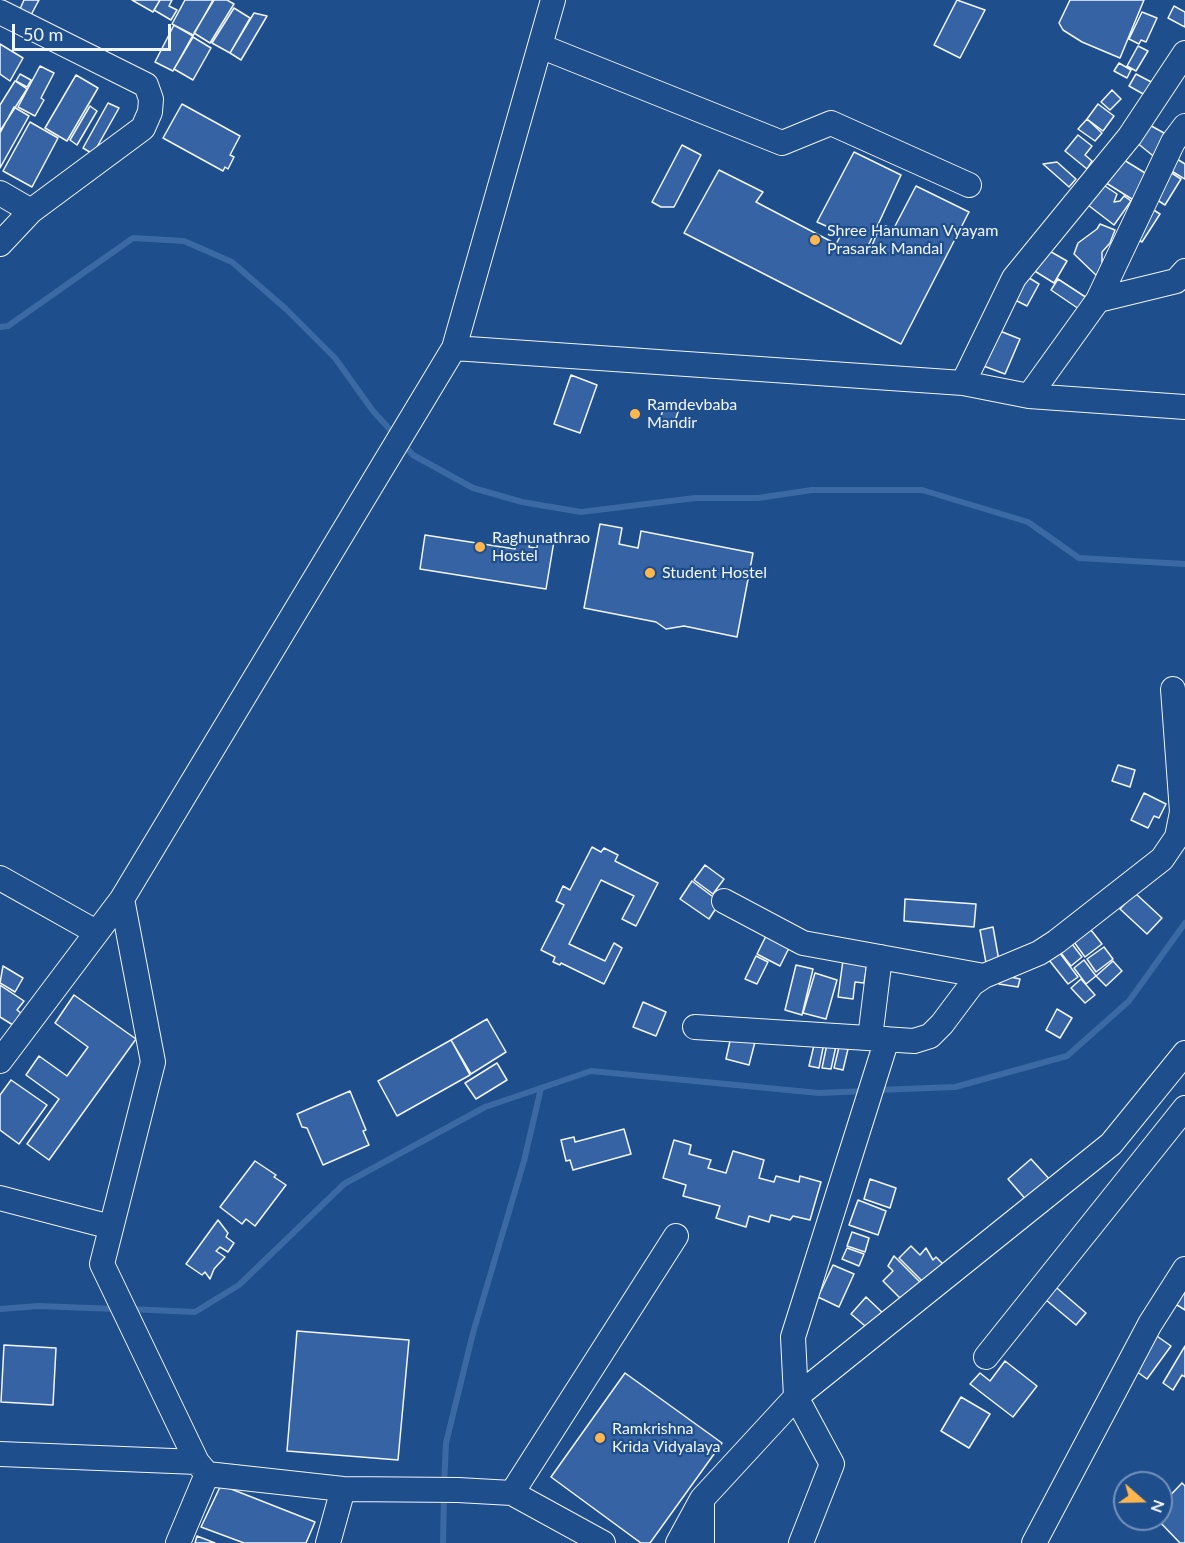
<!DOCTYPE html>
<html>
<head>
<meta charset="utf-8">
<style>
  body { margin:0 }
  #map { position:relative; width:1185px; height:1543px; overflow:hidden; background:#1f4e8c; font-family:Lato,sans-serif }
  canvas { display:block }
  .north { position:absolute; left:1113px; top:1471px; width:60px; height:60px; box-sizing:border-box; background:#1f4e8c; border:2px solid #7391ba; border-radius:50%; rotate:110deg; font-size:16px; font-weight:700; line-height:24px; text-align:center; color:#f2f6ff }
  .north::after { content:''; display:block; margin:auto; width:21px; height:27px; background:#ffb74d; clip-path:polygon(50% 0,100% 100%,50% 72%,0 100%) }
  .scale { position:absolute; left:12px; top:24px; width:159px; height:27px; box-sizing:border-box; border:3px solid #f2f6ff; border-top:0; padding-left:8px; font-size:18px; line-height:21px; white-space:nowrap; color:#f2f6ff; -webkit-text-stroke:4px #1f4e8c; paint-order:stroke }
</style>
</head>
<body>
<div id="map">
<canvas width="1185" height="1543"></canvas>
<div class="north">N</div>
<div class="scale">50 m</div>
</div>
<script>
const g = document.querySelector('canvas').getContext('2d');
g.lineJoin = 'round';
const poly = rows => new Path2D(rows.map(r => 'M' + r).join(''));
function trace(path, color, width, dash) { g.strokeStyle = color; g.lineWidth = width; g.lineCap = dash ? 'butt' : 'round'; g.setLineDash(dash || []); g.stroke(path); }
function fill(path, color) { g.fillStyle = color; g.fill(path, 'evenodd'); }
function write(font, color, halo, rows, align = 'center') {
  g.font = font + ' Lato,sans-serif'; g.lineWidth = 4.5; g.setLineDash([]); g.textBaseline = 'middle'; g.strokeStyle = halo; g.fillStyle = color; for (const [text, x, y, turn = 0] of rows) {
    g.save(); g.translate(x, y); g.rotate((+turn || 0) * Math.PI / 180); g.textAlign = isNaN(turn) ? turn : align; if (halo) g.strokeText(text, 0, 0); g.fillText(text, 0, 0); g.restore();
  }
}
const stream = poly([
  [0,327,8,326,133,238,184,241,232,262,286,309,335,358,373,411,395,435],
  [402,443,413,455,473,488,522,502,581,512,695,498,758,498,812,490,922,490,1028,522,1079,558,1185,564],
  [877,1090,955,1087,1067,1056,1129,1001,1185,923],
  [0,1309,38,1306,116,1309],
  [129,1309,195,1312,239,1285,344,1184,485,1107,591,1071,819,1093,866,1091],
  [444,1485,446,1443,473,1333,524,1161,541,1088],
  [443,1543,444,1496]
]);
const building = poly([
  [24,0,39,0,31,15,20,9,24,0],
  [132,0,160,0,153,12,132,0],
  [160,0,172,0,169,6,177,10,171,20,154,10,160,0],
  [185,0,213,0,193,36,172,24,185,0],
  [214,0,227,0,234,4,210,43,194,33,214,0],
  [957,0,985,10,960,58,934,45,957,0],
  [1070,0,1144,0,1120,58,1082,42,1063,30,1059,23,1070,0],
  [1174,6,1185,12,1185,27,1168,18,1174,6],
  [234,8,250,18,230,53,212,43,234,8],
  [1142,12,1157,18,1146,42,1141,40,1139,44,1129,39,1142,12],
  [254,13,267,16,241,60,230,53,254,13],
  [174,25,193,35,173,71,155,62,174,25],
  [193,37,211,48,193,80,174,69,193,37],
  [0,44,23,58,10,81,0,74,0,44],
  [1138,46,1148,51,1136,71,1127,66,1138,46],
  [1119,63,1131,70,1127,78,1114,71,1119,63],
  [40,66,54,73,41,98,44,100,35,116,18,107,40,66],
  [20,74,31,80,27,87,16,81,20,74],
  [1136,74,1157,85,1145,95,1129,86,1136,74],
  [76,75,98,88,67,141,45,128,76,75],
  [15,81,27,89,0,131,0,105,15,81],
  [1112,90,1121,99,1110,110,1101,102,1112,90],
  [108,103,119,108,93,154,83,148,108,103],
  [182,104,240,136,230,155,234,157,228,169,225,167,223,171,163,138,182,104],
  [1098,104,1114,116,1103,131,1087,119,1098,104],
  [90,106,97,111,77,145,70,140,90,106],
  [14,107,29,116,0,168,0,133,14,107],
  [1087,119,1102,133,1095,141,1078,129,1087,119],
  [30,122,58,138,32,187,3,171,30,122],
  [1146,123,1173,138,1157,159,1136,142,1146,123],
  [1078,135,1092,146,1085,155,1092,161,1087,169,1065,151,1078,135],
  [682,145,701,155,674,207,661,207,652,202,682,145],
  [854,152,901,175,869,244,871,248,878,231,886,226,893,230,916,186,969,212,901,344,684,233,719,170,763,192,756,202,836,244,842,233,817,222,854,152],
  [1177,159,1185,164,1185,179,1170,170,1177,159],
  [1124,160,1150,176,1135,201,1103,181,1124,160],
  [1057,162,1076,179,1069,187,1043,164,1057,162],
  [1170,172,1181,179,1165,205,1154,198,1170,172],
  [1102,184,1117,194,1114,202,1120,201,1124,196,1131,201,1114,225,1088,205,1102,184],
  [1149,207,1160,214,1142,242,1131,235,1149,207],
  [1100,224,1115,230,1110,243,1102,252,1102,265,1098,277,1074,254,1078,243,1097,229,1100,224],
  [1046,249,1067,261,1054,283,1033,270,1046,249],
  [1026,276,1039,284,1027,306,1013,299,1026,276],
  [1058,279,1087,298,1079,309,1051,290,1058,279],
  [995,329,1020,339,1005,374,981,365,995,329],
  [571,375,597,385,580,433,554,424,571,375],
  [666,401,680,406,674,424,660,419,666,401],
  [600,524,622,528,619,544,638,548,641,531,753,553,737,637,684,626,666,629,656,622,584,608,600,524],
  [425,535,515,549,517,537,531,539,529,547,537,548,538,538,554,541,546,589,420,569,425,535],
  [1118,765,1135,770,1130,787,1112,781,1118,765],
  [1144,793,1166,804,1159,818,1154,816,1148,828,1131,820,1144,793],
  [592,847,601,852,604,848,618,855,615,861,658,883,636,926,622,919,634,896,601,880,569,944,605,961,614,943,622,948,604,984,561,963,560,965,553,962,555,957,541,950,564,905,556,901,563,886,570,890,592,847],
  [705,865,724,879,713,894,694,880,705,865],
  [692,881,720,902,709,919,680,899,692,881],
  [1135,893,1162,918,1147,934,1120,909,1135,893],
  [905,899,976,904,974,927,904,921,905,899],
  [993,927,999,961,986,963,980,930,993,927],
  [1091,930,1102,944,1085,957,1074,942,1091,930],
  [767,934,790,946,780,966,757,954,767,934],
  [1072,944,1082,957,1071,966,1061,953,1072,944],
  [1104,947,1113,959,1096,972,1087,959,1104,947],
  [1059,952,1078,977,1068,984,1049,960,1059,952],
  [756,956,768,962,757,984,745,979,756,956],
  [843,960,867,963,864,983,855,982,853,999,838,997,843,960],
  [1084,960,1096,976,1086,984,1074,968,1084,960],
  [1113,961,1122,971,1106,986,1096,976,1113,961],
  [796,965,813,969,802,1015,785,1010,796,965],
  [3,966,23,978,15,992,0,983,3,966],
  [815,973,837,980,826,1019,803,1013,815,973],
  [1001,975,1020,979,1018,987,999,984,1001,975],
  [1081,979,1095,995,1085,1003,1071,988,1081,979],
  [0,985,24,1001,17,1010,21,1013,13,1025,0,1017,0,985],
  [74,995,136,1039,49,1160,27,1144,59,1099,26,1075,39,1056,67,1076,88,1047,55,1023,74,995],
  [643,1002,666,1012,656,1036,633,1027,643,1002],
  [1057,1009,1072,1018,1060,1038,1046,1030,1057,1009],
  [487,1019,506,1052,471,1074,451,1040,487,1019],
  [732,1032,756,1038,749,1065,726,1059,732,1032],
  [451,1040,470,1075,397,1116,378,1081,451,1040],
  [815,1041,824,1043,819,1068,809,1066,815,1041],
  [827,1044,836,1046,831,1069,822,1068,827,1044],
  [839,1047,848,1049,843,1070,834,1068,839,1047],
  [497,1063,507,1080,476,1099,465,1083,497,1063],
  [11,1080,47,1105,19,1144,0,1130,0,1095,11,1080],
  [350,1091,366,1130,363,1131,369,1145,323,1165,307,1128,302,1127,297,1114,350,1091],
  [624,1129,631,1154,573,1170,570,1160,566,1161,561,1140,574,1137,575,1142,624,1129],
  [674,1140,691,1145,689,1154,711,1160,708,1168,726,1173,733,1151,764,1160,759,1178,774,1182,776,1176,799,1182,800,1176,821,1182,810,1220,793,1216,790,1220,771,1215,769,1222,749,1216,746,1227,716,1218,720,1206,683,1196,686,1185,663,1178,674,1140],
  [1031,1159,1052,1182,1028,1202,1008,1179,1031,1159],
  [255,1161,276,1175,274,1177,286,1185,255,1226,246,1219,242,1224,220,1207,255,1161],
  [870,1179,896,1188,890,1208,864,1199,870,1179],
  [858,1200,886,1211,878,1235,849,1225,858,1200],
  [218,1220,228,1233,226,1237,234,1243,228,1252,220,1247,216,1251,225,1257,214,1269,210,1279,205,1272,202,1275,186,1264,218,1220],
  [852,1232,869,1238,865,1252,847,1246,852,1232],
  [911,1246,920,1255,926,1248,933,1260,936,1257,944,1265,928,1287,899,1258,911,1246],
  [847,1248,864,1254,859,1266,842,1259,847,1248],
  [894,1256,923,1285,905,1303,883,1281,893,1271,888,1266,894,1256],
  [833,1265,854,1274,839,1307,818,1297,833,1265],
  [1051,1283,1086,1313,1076,1325,1046,1300,1051,1283],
  [1185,1285,1185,1310,1174,1303,1185,1285],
  [866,1297,885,1315,871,1331,851,1314,866,1297],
  [297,1331,409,1340,398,1460,287,1451,297,1331],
  [1154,1334,1171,1346,1147,1379,1129,1366,1154,1334],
  [4,1345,56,1348,53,1405,1,1402,4,1345],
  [1185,1346,1185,1377,1182,1375,1173,1390,1163,1383,1185,1346],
  [1005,1361,1037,1386,1013,1417,970,1384,980,1373,990,1381,1005,1361],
  [625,1373,722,1443,650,1543,641,1543,551,1477,625,1373],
  [961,1397,990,1414,969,1448,941,1431,961,1397],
  [1182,1483,1185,1486,1185,1543,1180,1543,1157,1519,1161,1519,1161,1505,1182,1483],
  [221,1485,315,1522,306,1543,244,1543,201,1527,221,1485],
  [197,1536,215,1543,195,1543,197,1536]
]);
const minor = poly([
  [553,0,454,348,122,899,153,1062,102,1264,197,1462,207,1474,343,1489,458,1490,512,1493,676,1236],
  [0,12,146,85,151,99,150,112,143,128,31,211,0,244],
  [540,46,782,143,831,123,969,185],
  [0,193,31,211],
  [1098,300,1173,142,1185,126],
  [454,348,963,383,1029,396,1185,407],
  [963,383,1014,278,1130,136,1185,53],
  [1029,396,1098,300,1176,281,1185,271],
  [0,878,96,932],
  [724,901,803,943,984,976],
  [695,1027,914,1041,930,1036,942,1024,972,984,984,976,1039,953,1056,942,1162,859,1177,837,1182,812,1173,689],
  [870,1038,880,957],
  [0,1061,122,899],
  [0,1198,111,1227],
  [986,1357,1185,1108],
  [0,1454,197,1462],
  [512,1493,603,1543],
  [702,1500,702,1543],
  [178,1543,207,1474],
  [328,1543,343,1489],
  [678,1543,702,1499,796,1397,1111,1144,1185,1053],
  [801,1543,832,1464,796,1397,793,1337,887,1039],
  [1034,1543,1150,1324,1185,1269]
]);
const markers = [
  [815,240,6,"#ffb74d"],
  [635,414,6,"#ffb74d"],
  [480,547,6,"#ffb74d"],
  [650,573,6,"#ffb74d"],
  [600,1438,6,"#ffb74d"]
];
const poiNames = [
  ["Shree Hanuman Vyayam",827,231],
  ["Prasarak Mandal",827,249],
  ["Ramdevbaba",647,405],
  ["Mandir",647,423],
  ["Raghunathrao",492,538],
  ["Hostel",492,556],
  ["Student Hostel",662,573],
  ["Ramkrishna",612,1429],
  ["Krida Vidyalaya",612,1447]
];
trace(stream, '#3b69a3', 6);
fill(building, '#3563a3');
trace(building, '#f2f6ff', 1.5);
trace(minor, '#f2f6ff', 26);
trace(minor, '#1f4e8c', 24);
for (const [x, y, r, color] of markers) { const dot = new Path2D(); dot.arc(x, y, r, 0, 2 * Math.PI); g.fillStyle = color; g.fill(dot); trace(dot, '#1f4e8c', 2); }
write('16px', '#f2f6ff', '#1f4e8c', poiNames, 'left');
</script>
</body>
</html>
